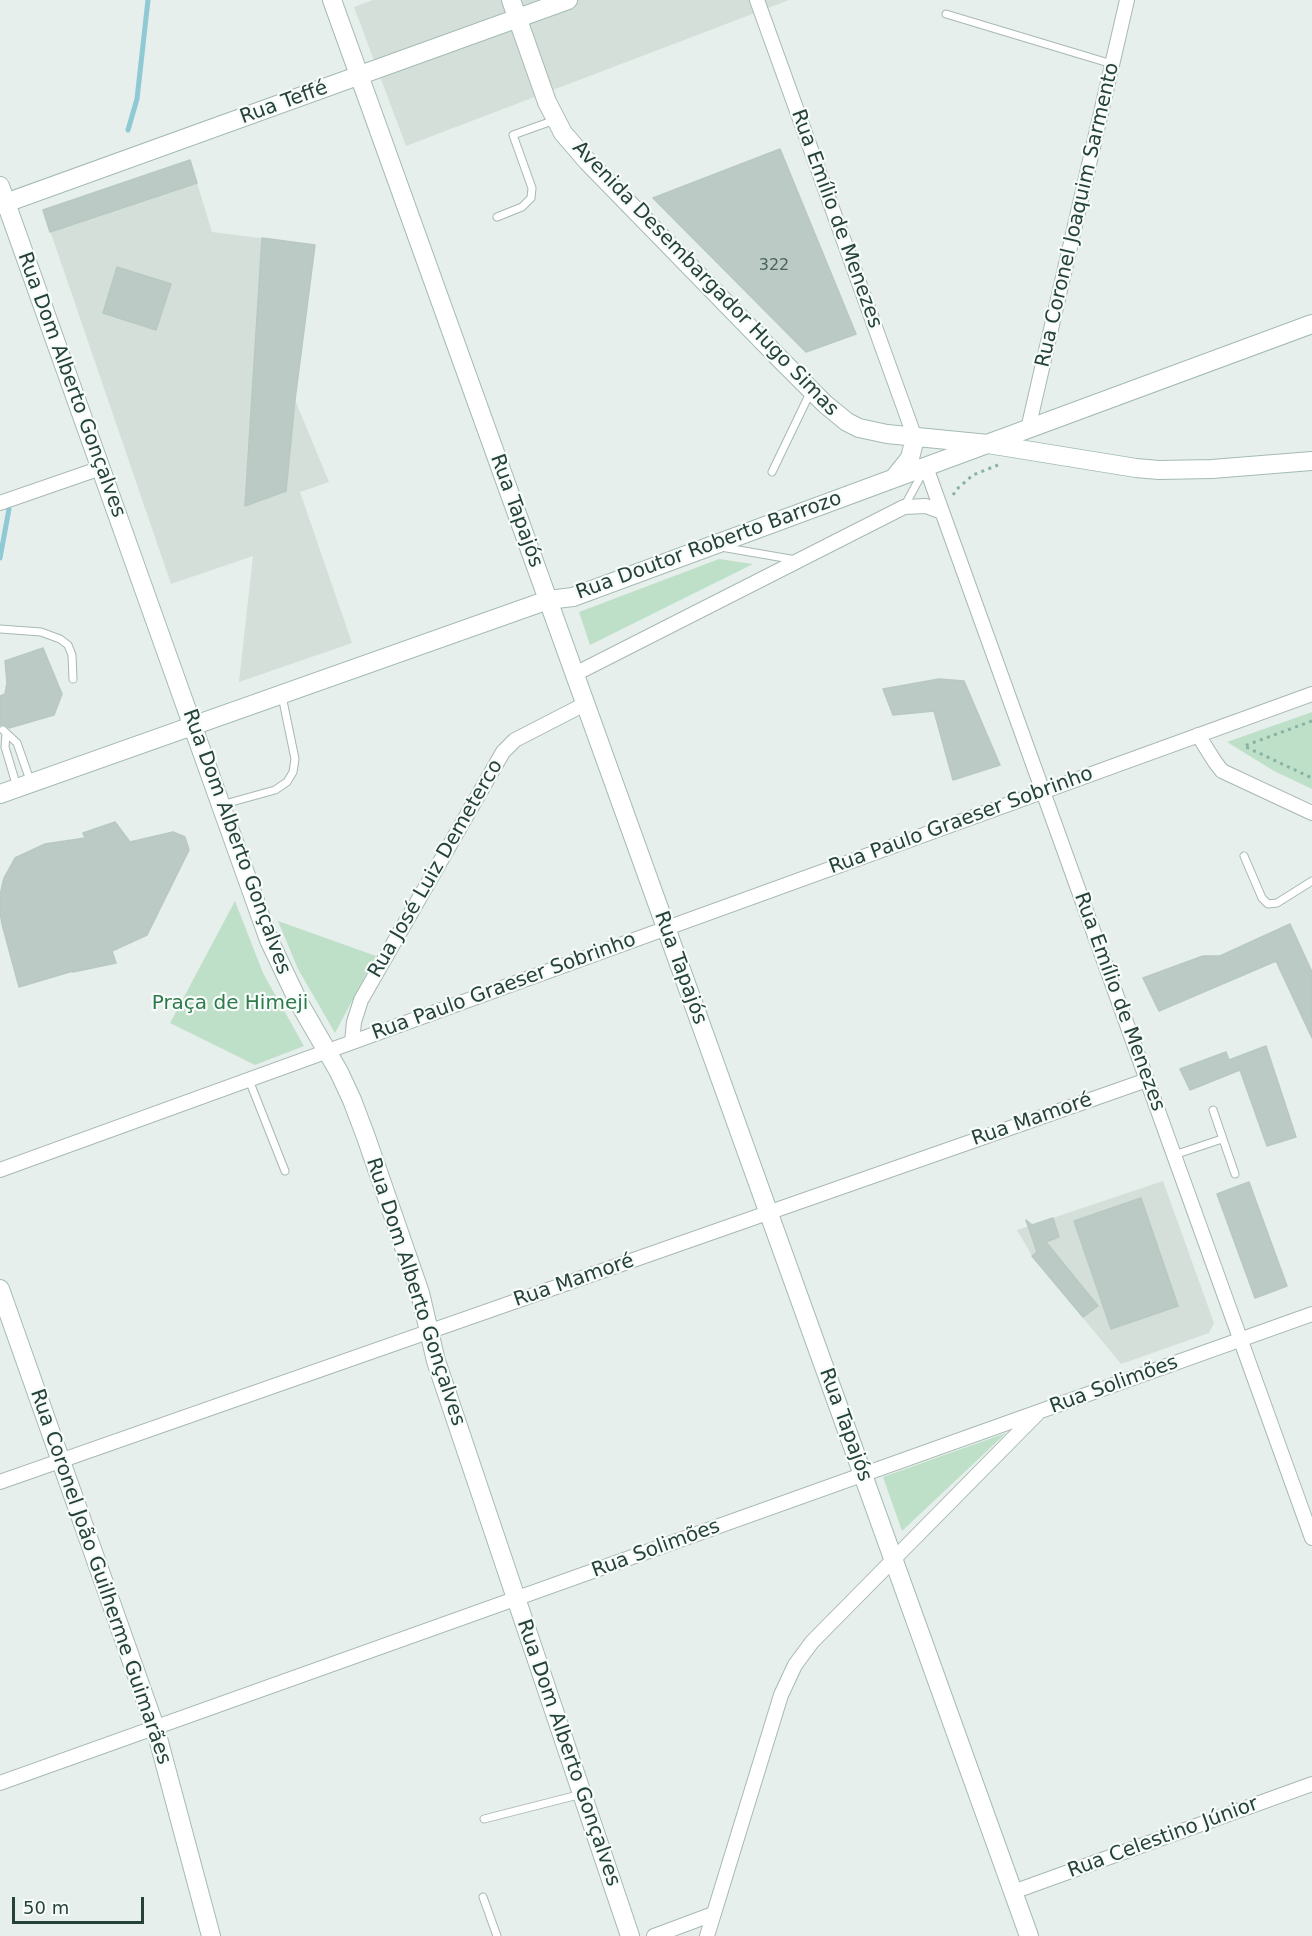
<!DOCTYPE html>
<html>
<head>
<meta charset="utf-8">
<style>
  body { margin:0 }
  #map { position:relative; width:1312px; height:1936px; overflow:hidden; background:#e6efeb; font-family:"DejaVu Sans",sans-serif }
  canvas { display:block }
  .scale { position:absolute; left:12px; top:1897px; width:132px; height:27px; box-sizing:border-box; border:3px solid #24423a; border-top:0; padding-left:8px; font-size:18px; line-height:21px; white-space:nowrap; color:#24423a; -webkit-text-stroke:4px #f7fbf9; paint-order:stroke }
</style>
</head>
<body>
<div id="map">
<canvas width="1312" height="1936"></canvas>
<div class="scale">50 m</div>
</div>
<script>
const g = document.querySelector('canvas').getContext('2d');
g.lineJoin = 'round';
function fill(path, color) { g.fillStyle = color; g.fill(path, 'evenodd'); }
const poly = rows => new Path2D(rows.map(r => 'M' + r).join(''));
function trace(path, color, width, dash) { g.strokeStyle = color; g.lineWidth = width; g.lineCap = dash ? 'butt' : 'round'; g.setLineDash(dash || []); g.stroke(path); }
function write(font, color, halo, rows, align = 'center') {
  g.font = font + ' "DejaVu Sans",sans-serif'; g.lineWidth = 4.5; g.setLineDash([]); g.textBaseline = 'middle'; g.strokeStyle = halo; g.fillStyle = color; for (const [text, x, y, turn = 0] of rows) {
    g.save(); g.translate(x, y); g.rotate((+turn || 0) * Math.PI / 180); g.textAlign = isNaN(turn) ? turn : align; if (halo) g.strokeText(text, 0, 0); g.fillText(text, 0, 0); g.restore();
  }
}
const built = poly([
  [373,0,789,0,406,146,354,7],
  [190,160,212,232,315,245,295,400,329,482,300,492,352,643,239,682,253,556,171,584,43,210],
  [1163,1181,1214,1323,1209,1333,1121,1364,1032,1256,1017,1230]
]);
const green = poly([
  [719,559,753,564,590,645,579,612],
  [1312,712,1312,789,1274,771,1227,742],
  [235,901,263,973,304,1046,255,1065,170,1023],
  [278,921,376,956,335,1033,298,969],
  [1006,1433,902,1531,883,1477]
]);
const stream = poly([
  [128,130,137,99,148,0],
  [0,558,9,509]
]);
const building = poly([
  [780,149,856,334,806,352,653,198,780,149],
  [190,160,197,183,50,232,43,210,190,160],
  [262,238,315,245,295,400,286,491,245,506,262,238],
  [117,267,171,284,156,330,103,313,117,267],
  [43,648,62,694,54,715,9,728,5,725,0,725,0,696,5,694,7,683,5,661,43,648],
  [939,679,964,681,1000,765,953,780,934,711,893,715,883,689,939,679],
  [115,822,130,842,173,832,185,837,189,850,147,935,112,951,116,963,73,972,73,971,19,987,2,924,0,912,0,895,4,878,15,858,45,844,85,838,83,833,115,822],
  [1290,924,1312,972,1312,1038,1276,961,1159,1011,1143,978,1203,956,1220,956,1290,924],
  [1266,1046,1296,1137,1267,1146,1240,1070,1190,1090,1180,1069,1226,1052,1229,1060,1266,1046],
  [1249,1182,1287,1286,1255,1298,1217,1194,1249,1182],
  [1141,1198,1178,1306,1111,1329,1074,1221,1141,1198],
  [1053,1218,1059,1237,1046,1242,1098,1306,1083,1317,1032,1256,1037,1252,1026,1220,1032,1225,1053,1218]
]);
const path = poly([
  [953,495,957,489,973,475,998,465],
  [1312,721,1244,746,1312,778]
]);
const lane = poly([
  [946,14,1112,64],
  [497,217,522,207,531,198,532,188,513,135,555,120],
  [772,472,811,391],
  [904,507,923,472],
  [721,547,796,560],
  [0,629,41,632,60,639,68,645,72,655,73,679],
  [3,730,17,743,31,783],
  [6,734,5,747,17,787],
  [221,805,275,790,287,782,293,772,295,759,282,696],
  [1244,856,1262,898,1268,904,1277,903,1312,881],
  [249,1080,285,1171],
  [1213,1110,1235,1174],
  [1174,1155,1222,1139],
  [484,1819,582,1794],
  [483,1897,497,1936]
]);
const street = poly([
  [757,0,915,438],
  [1028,429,1127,0],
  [926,467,1312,1538],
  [0,503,101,468],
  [575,674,904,507,926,506,942,512],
  [1198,735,1215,762,1222,771,1312,813],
  [352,1042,354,1022,361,1000,503,752,515,740,585,704],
  [0,1170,1312,694],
  [0,1482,1147,1080],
  [0,1783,1312,1314],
  [1013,1892,1312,1784],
  [654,1936,713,1914],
  [707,1936,781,1695,795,1665,812,1642,1037,1414]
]);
const secondary = poly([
  [332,0,1029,1936],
  [511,0,547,102,563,133,588,162,782,361,825,404,847,422,859,428,887,434,988,444,1136,468,1159,470,1212,469,1312,461],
  [0,186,269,940,298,1001,339,1072,352,1100,366,1137,420,1293,436,1361,630,1936],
  [0,205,568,0],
  [894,478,910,458,915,438],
  [0,794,548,600,573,597,1312,324],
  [0,1289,155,1727,211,1936]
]);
const numberNames = [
  ["322",774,266]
];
const streetNames = [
  ["Rua Teffé",284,103,-20],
  ["Rua Coronel Joaquim Sarmento",1078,215,-77],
  ["Rua Emílio de Menezes",836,219,70],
  ["Avenida Desembargador Hugo Simas",705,279,46],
  ["Rua Dom Alberto Gonçalves",71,385,70],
  ["Rua Tapajós",516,511,70],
  ["Rua Doutor Roberto Barrozo",709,546,-20],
  ["Rua Paulo Graeser Sobrinho",961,821,-20],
  ["Rua Dom Alberto Gonçalves",236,842,70],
  ["Rua José Luiz Demeterco",436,869,-60],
  ["Rua Tapajós",680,968,70],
  ["Rua Paulo Graeser Sobrinho",504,987,-20],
  ["Rua Emílio de Menezes",1119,1002,70],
  ["Rua Mamoré",1032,1120,-19],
  ["Rua Mamoré",574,1281,-19],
  ["Rua Dom Alberto Gonçalves",415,1292,72],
  ["Rua Solimões",1114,1385,-20],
  ["Rua Tapajós",845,1425,70],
  ["Rua Solimões",656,1549,-20],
  ["Rua Coronel João Guilherme Guimarães",100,1577,71],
  ["Rua Dom Alberto Gonçalves",568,1753,71],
  ["Rua Celestino Júnior",1163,1838,-20]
];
const parkNames = [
  ["Praça de Himeji",230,1004]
];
fill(built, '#d4dfda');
fill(green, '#bfe0c8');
trace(stream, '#8ec9d4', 5);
fill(building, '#bbcac4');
trace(building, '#b8c9c2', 1.5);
trace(lane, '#a8b8b2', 9);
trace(street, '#a8b8b2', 16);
trace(secondary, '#a4bbb3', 20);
trace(path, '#86b3a5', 3, [3, 4.5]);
trace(lane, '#fff', 7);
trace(street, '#fff', 14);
trace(secondary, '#fff', 18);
write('16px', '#4a645c', null, numberNames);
write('20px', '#24423a', '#f7fbf9', streetNames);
write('20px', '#2d7a4b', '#f7fbf9', parkNames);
</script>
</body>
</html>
